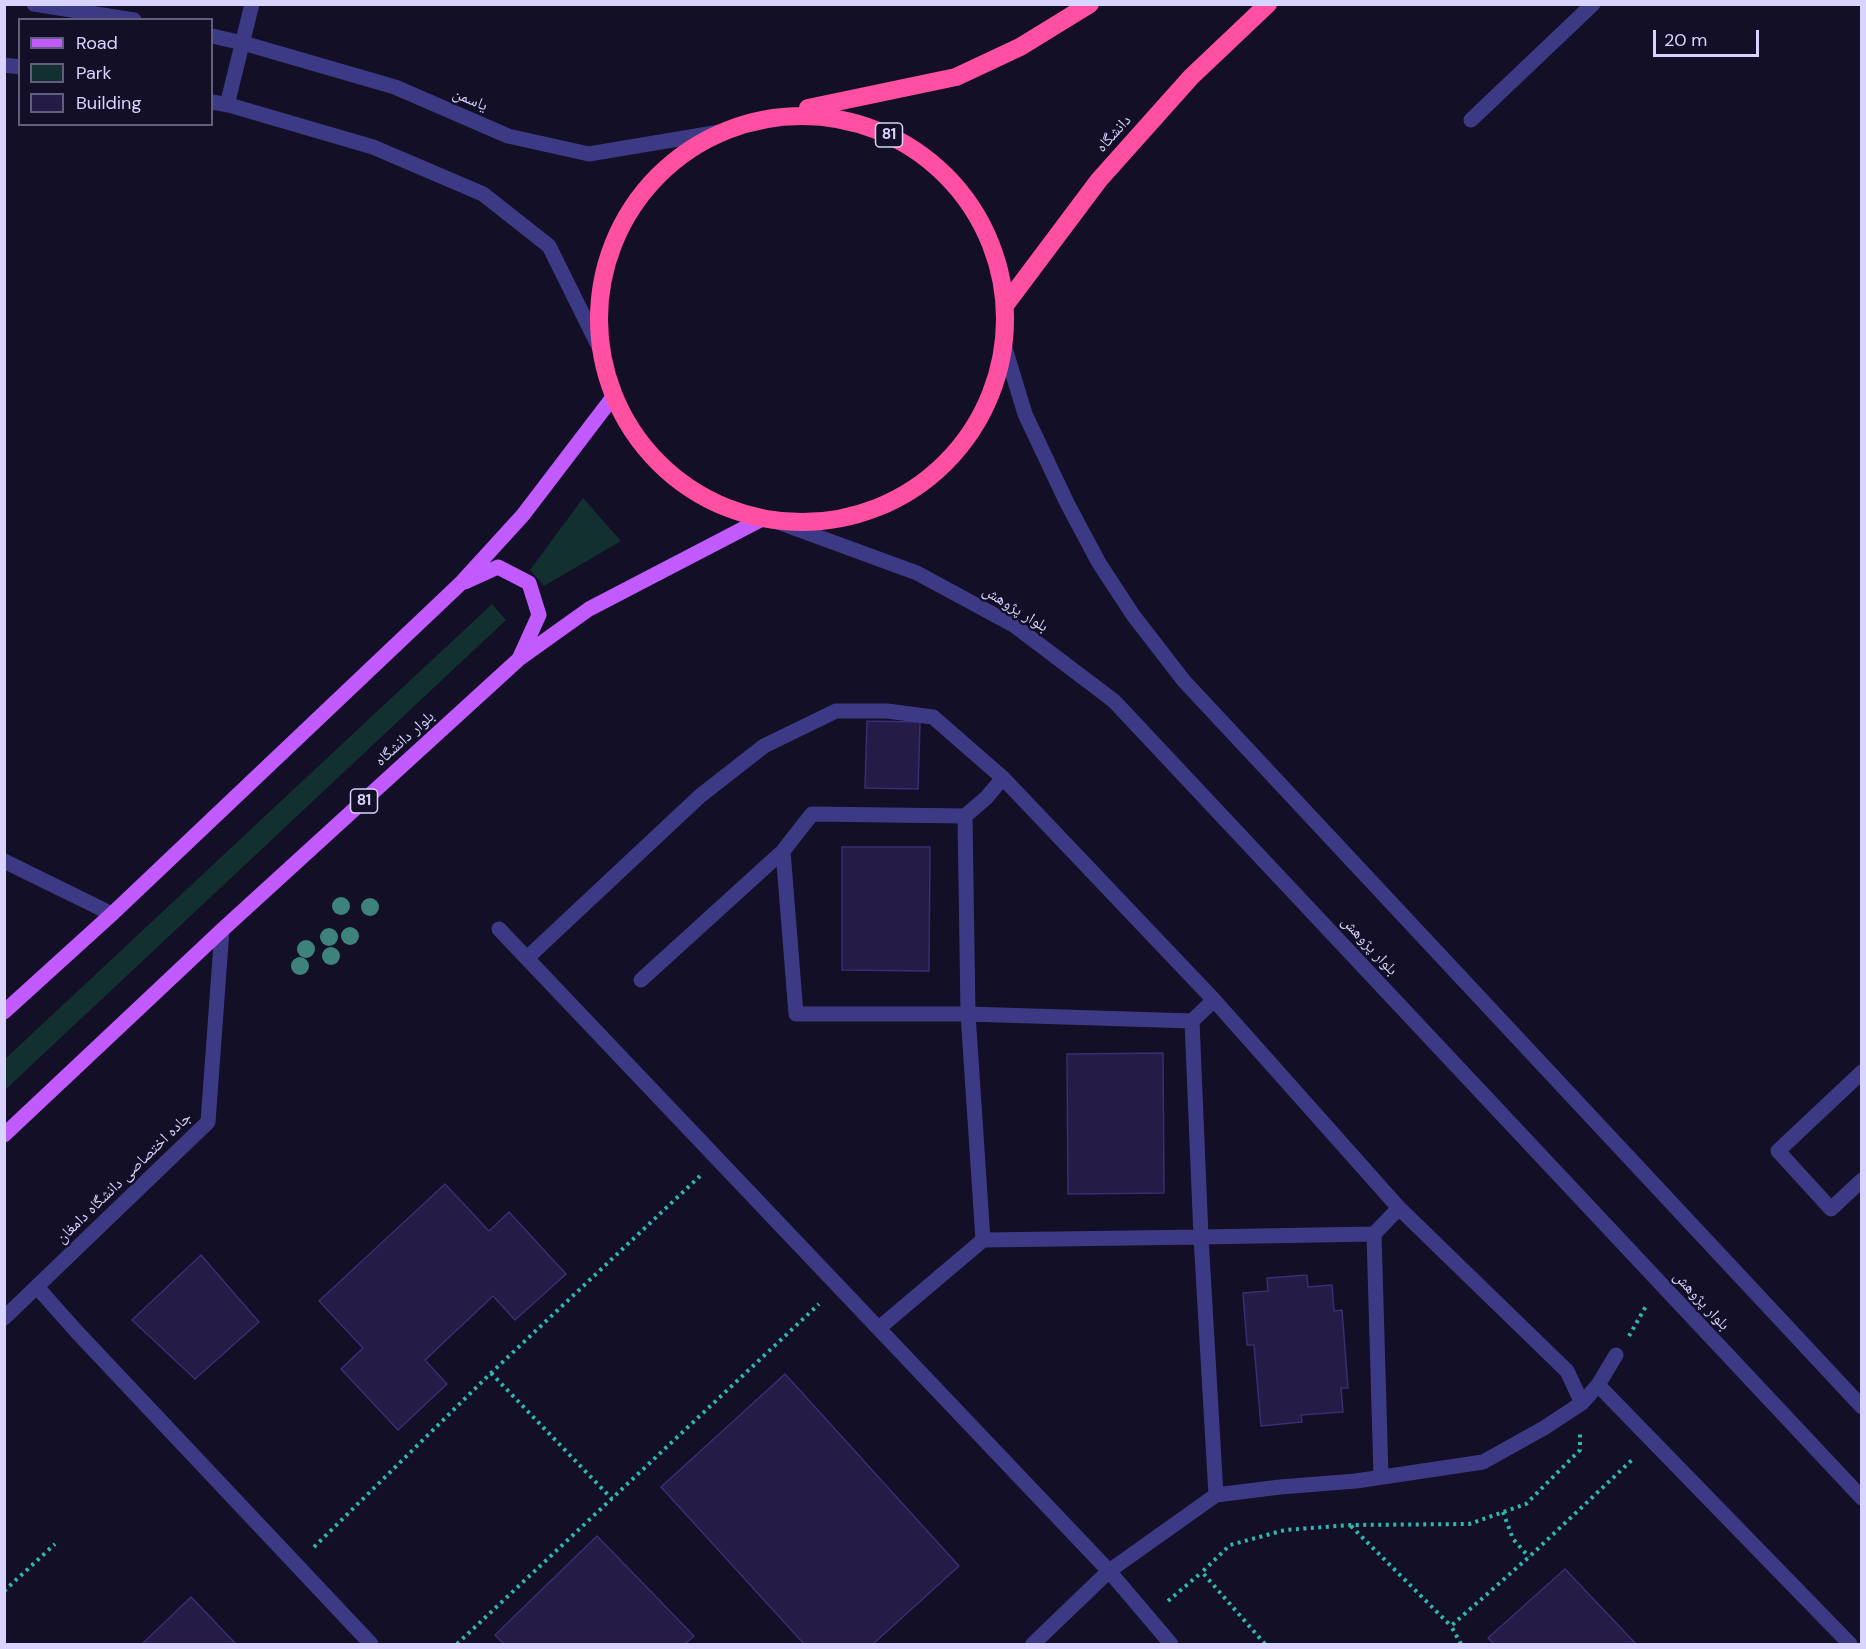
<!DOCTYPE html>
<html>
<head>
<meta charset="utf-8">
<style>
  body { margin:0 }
  #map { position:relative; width:1866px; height:1649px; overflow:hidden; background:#130f26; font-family:"DM Sans",sans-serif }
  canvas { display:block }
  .frame { position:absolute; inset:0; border:6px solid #d9d4ff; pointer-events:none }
  .legend { position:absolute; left:18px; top:18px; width:195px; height:108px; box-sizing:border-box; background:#130f26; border:2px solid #625e7d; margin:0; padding:8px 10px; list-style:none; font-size:18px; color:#d9d4ff }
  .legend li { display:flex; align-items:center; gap:12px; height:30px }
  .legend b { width:30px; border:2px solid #625e7d }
  .scale { position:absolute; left:1653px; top:30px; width:106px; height:27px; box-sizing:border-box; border:3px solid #d9d4ff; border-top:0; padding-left:8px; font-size:18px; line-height:21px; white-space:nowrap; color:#d9d4ff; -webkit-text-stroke:4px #130f26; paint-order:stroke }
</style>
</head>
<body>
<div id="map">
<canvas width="1866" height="1649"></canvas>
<div class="frame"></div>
<ul class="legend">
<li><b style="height:8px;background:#c25bff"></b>Road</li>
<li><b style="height:16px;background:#12302f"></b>Park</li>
<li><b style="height:16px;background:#241b47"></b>Building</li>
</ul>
<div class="scale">20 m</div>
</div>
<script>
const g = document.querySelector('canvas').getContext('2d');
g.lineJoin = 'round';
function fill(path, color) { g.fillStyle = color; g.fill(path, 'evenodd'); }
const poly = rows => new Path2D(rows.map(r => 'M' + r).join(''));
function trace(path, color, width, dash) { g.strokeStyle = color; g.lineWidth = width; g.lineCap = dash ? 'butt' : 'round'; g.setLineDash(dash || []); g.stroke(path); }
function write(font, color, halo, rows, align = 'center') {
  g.font = font + ' "DM Sans","Noto Naskh Arabic",sans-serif'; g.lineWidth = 5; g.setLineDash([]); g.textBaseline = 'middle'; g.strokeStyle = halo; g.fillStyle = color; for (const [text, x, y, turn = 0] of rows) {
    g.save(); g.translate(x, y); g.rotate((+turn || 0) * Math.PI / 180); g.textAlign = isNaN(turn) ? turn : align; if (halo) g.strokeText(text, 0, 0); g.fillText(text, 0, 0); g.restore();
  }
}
const green = poly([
  [583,498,621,541,544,586,530,570],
  [492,604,506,620,5,1090,5,1059]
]);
const building = poly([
  [867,721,920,722,918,789,865,788,867,721],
  [842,847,930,847,929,971,842,970,842,847],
  [1163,1053,1164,1193,1068,1194,1067,1054,1163,1053],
  [445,1184,489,1231,509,1212,566,1274,515,1320,493,1296,425,1360,447,1384,398,1430,341,1369,363,1348,319,1301,445,1184],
  [201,1255,259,1322,195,1379,132,1320,201,1255],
  [1307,1275,1308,1287,1332,1285,1334,1311,1342,1310,1348,1388,1341,1388,1343,1412,1301,1415,1302,1422,1261,1426,1254,1345,1247,1345,1243,1293,1268,1291,1267,1278,1307,1275],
  [785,1374,959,1566,873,1644,804,1644,661,1487,785,1374],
  [597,1536,694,1636,685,1644,504,1644,495,1635,597,1536],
  [1565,1569,1636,1644,1494,1644,1488,1638,1565,1569],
  [191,1597,236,1644,142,1644,191,1597]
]);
const path = poly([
  [1629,1336,1646,1306],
  [491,1373,612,1499],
  [1503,1512,1513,1539,1529,1557],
  [1351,1526,1451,1626],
  [314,1547,491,1373,700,1176],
  [4,1591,55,1544],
  [1168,1601,1202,1572],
  [457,1644,819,1304],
  [1265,1644,1202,1572,1230,1545,1285,1530,1351,1525,1469,1524,1526,1504,1580,1450,1580,1433],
  [1461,1644,1451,1626,1529,1557,1634,1458]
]);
const minor = poly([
  [34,4,134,20],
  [212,36,243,43,395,87,508,136,589,154,720,132],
  [4,65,20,67],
  [212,102,229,105,373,147,483,194,549,246,600,349],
  [227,105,252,4],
  [1471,120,1593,4],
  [1004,345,1025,414,1067,503,1099,563,1133,615,1184,681,1862,1407],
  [775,521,917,573,1015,626,1114,701,1862,1498],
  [965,816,986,798,1003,778],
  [783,851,796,1014,968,1014,983,1240,879,1328],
  [4,861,112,914],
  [499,929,1109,1571,1171,1644],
  [527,958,700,796,764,746,836,711,887,711,933,717,1003,778,1214,1000,1399,1208,1567,1371,1582,1403],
  [641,980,783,851,812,814,965,816,968,1014,1192,1021,1201,1237,1374,1234,1381,1476],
  [1192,1021,1214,1000],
  [1862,1072,1778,1151,1831,1209,1862,1180],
  [1374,1234,1399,1208],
  [983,1240,1201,1237,1216,1495],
  [37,1287,77,1332,371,1644],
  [4,1318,208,1122,222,930],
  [1598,1385,1850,1644],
  [1033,1644,1109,1571,1216,1495,1280,1487,1356,1481,1483,1462,1544,1428,1582,1403,1598,1385,1616,1355]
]);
const major = poly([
  [465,582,498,567,529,583,539,615,519,659],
  [4,1012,112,914,460,584,523,515,613,397],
  [4,1135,222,930,519,659,589,609,762,519]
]);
const highway = poly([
  [808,108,956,77,1020,47,1090,4],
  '599 319a203 203 0 1 1 406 0a203 203 0 1 1-406 0Z',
  [1006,304,1099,180,1191,77,1268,4]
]);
const trees = [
  [341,906],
  [370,907],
  [350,936],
  [329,937],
  [306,949],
  [331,956],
  [300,966]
];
const shields = [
  [889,135,27],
  [364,801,27]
];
const shieldNames = [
  ["81",889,135],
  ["81",364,801]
];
const streetNames = [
  ["یاسمن",470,100,23],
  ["دانشگاه",1114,134,-48],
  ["بلوار پژوهش",1015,609,32],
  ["بلوار دانشگاه",405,739,-42],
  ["بلوار پژوهش",1369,946,47],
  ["جاده اختصاصی دانشگاه دامغان",124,1178,-44],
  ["بلوار پژوهش",1701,1301,47]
];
fill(green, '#12302f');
fill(building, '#241b47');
trace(building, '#3b2d73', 1.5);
trace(path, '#2fb8b0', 4, [3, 4.5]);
trace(minor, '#3d3a85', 15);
trace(major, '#c25bff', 15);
trace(highway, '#ff4fa3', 18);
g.fillStyle = '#3d827b';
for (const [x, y] of trees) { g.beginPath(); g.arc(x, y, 9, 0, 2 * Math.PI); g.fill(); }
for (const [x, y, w] of shields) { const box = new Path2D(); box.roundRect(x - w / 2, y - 12, w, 24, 4.5); g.fillStyle = '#130f26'; g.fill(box); trace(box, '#d9d4ff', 1.5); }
write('bold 15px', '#d9d4ff', null, shieldNames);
write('16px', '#d9d4ff', '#130f26', streetNames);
</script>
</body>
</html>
